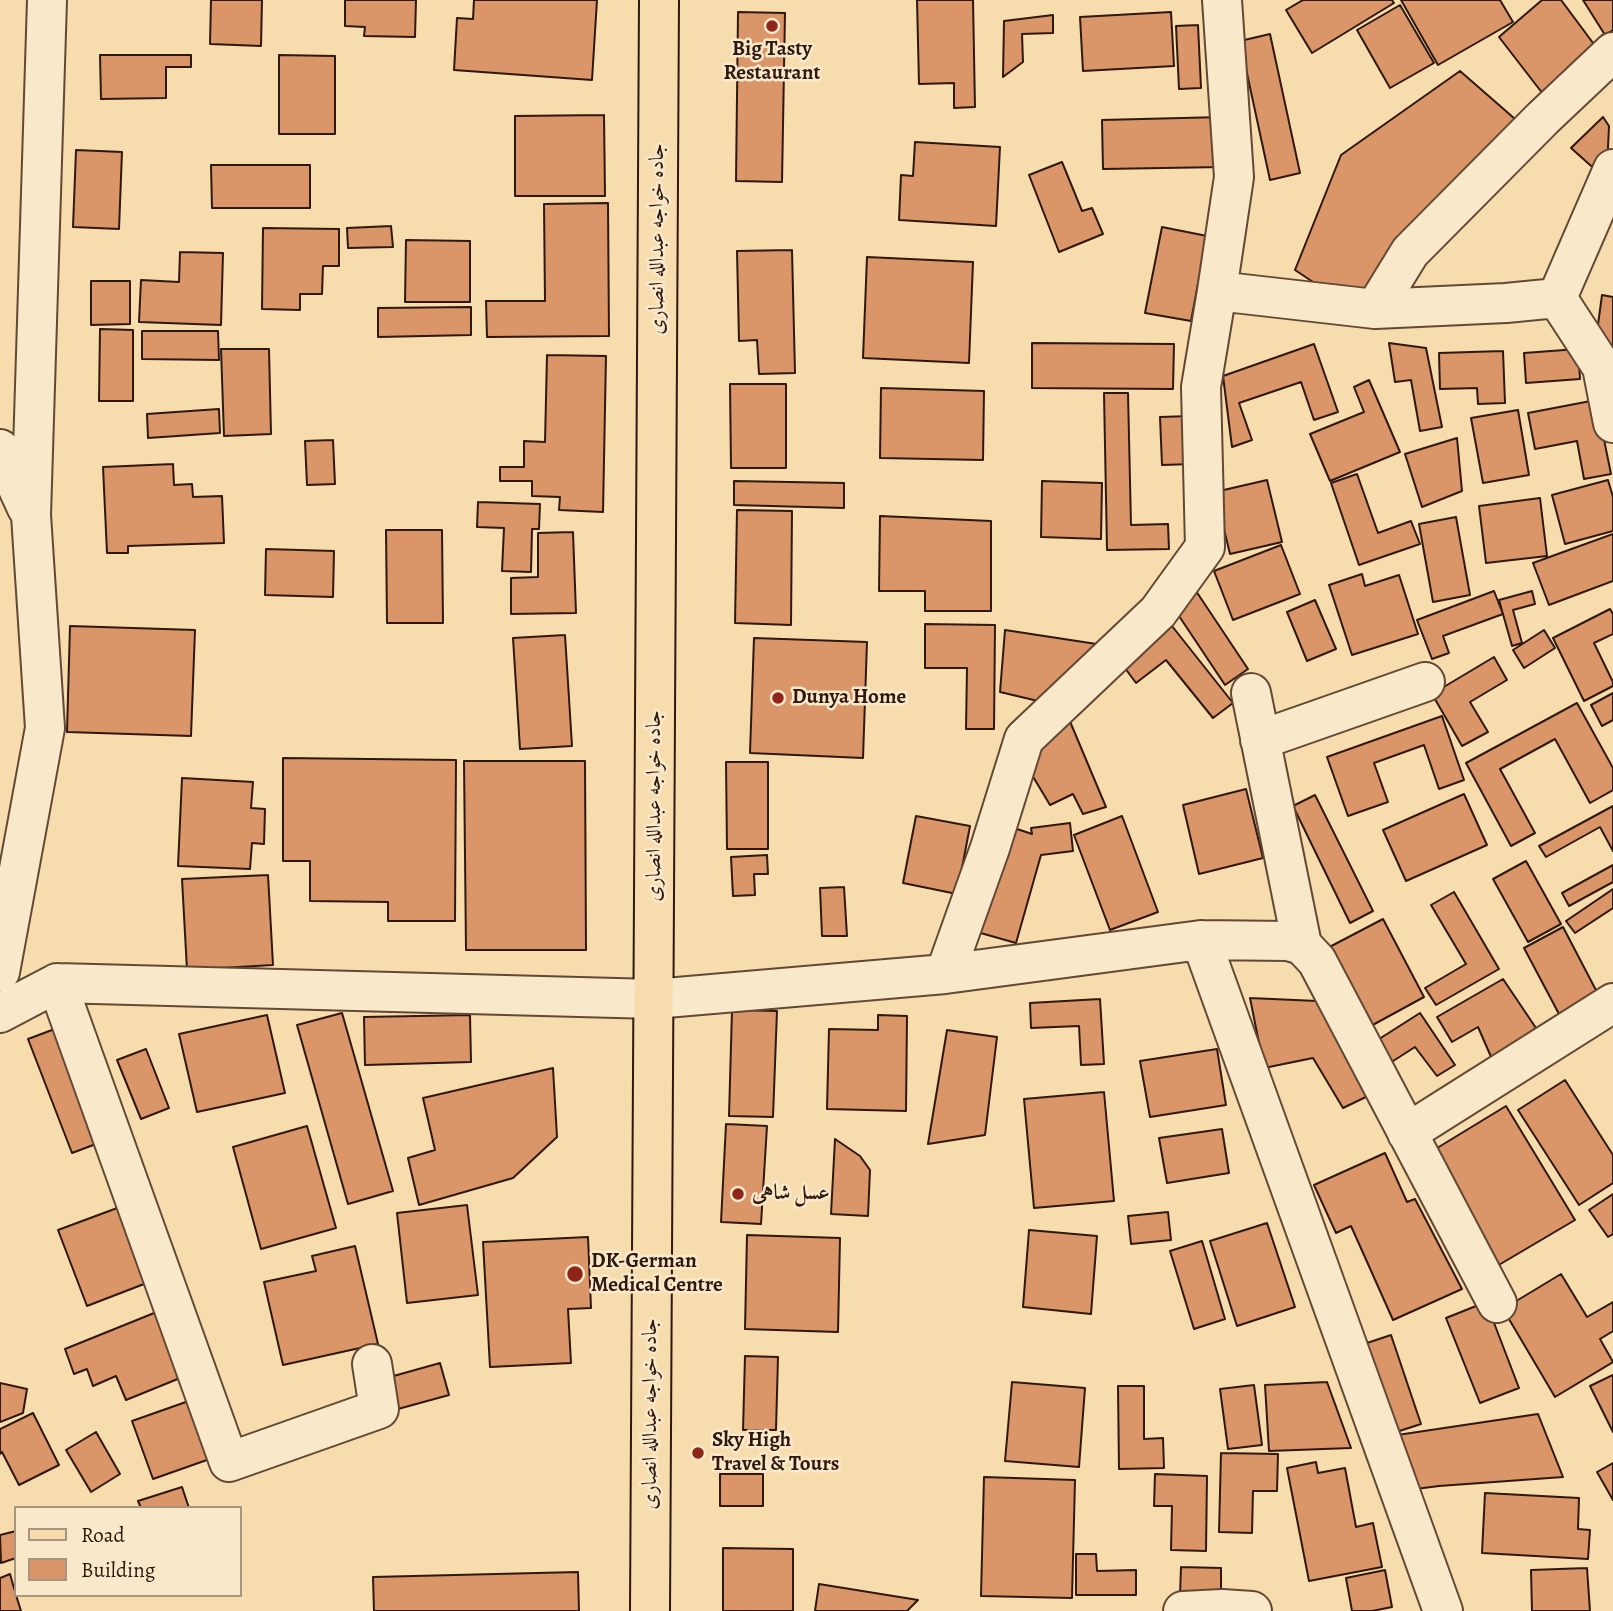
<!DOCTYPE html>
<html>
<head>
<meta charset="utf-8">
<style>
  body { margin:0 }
  #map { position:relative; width:1613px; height:1611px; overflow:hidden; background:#f7dcad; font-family:Alegreya,serif }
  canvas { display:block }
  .legend { position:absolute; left:14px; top:1506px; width:228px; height:91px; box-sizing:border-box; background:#fae8ca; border:2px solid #a9957f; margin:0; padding:9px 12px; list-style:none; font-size:21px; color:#2f180f }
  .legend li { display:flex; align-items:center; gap:14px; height:35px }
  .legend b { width:35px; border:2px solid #a9957f }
</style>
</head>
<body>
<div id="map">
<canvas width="1613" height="1611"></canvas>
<ul class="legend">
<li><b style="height:9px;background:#f7dcad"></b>Road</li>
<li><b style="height:19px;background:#da9569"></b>Building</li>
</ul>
</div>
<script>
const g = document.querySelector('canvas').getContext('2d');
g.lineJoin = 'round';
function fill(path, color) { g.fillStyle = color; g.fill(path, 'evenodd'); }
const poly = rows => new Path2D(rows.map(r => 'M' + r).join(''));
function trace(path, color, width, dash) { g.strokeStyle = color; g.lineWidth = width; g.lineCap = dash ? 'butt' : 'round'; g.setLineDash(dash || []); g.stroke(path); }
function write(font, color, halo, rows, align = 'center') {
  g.font = font + ' Alegreya,Amiri,serif'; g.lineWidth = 5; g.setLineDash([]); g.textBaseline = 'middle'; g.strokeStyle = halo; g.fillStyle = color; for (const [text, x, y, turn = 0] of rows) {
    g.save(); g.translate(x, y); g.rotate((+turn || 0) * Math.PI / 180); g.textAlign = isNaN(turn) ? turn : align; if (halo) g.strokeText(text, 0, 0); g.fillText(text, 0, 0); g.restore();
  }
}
const building = poly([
  [211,0,262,0,261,46,210,44,211,0],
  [345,0,416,0,415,37,364,36,365,27,345,26,345,0],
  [474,0,597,0,592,80,454,70,457,18,473,19,474,0],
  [917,0,973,0,975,107,954,108,954,83,919,84,917,0],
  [1303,0,1392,0,1394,3,1312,53,1286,10,1303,0],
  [1401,0,1500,0,1513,22,1438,65,1401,0],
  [1542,0,1561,0,1599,51,1543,94,1499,37,1542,0],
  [1583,0,1613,0,1613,30,1605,35,1583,0],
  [1400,5,1434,63,1390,88,1357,30,1400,5],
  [738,12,785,13,782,182,736,181,738,12],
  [1171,12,1174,66,1083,71,1080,17,1171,12],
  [1053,15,1053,33,1022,34,1023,62,1003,77,1004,21,1053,15],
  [1198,25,1201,88,1179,89,1176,26,1198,25],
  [1270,34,1300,173,1270,180,1240,41,1270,34],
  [100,55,191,55,191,67,166,67,166,98,101,99,100,55],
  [279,55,335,56,335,134,279,134,279,55],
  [1460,71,1515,119,1353,302,1319,286,1295,270,1341,155,1460,71],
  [604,115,605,196,515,196,515,116,604,115],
  [1222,117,1223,167,1103,169,1102,120,1222,117],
  [1603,117,1609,126,1607,170,1599,173,1571,148,1603,117],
  [915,142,1000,147,996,226,899,220,901,175,913,176,915,142],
  [76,150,122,152,119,229,73,227,76,150],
  [1062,162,1082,211,1092,208,1103,234,1059,252,1029,175,1062,162],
  [211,165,310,165,310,208,212,208,211,165],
  [608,203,609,336,487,337,486,301,545,301,544,204,608,203],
  [391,226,393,247,348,248,347,228,391,226],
  [1162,227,1207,236,1191,321,1145,313,1162,227],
  [263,228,339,229,339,266,323,266,322,294,300,294,300,310,262,309,263,228],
  [406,240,470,241,470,302,405,302,406,240],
  [792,250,795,373,759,374,757,340,739,341,737,251,792,250],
  [180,252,223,253,221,325,139,322,141,280,179,282,180,252],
  [867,257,973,262,969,363,863,358,867,257],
  [91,281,130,281,130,324,91,325,91,281],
  [1602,295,1613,297,1613,356,1594,354,1602,295],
  [471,307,471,335,378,337,378,308,471,307],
  [100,329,133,330,133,401,99,401,100,329],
  [142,331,218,331,219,360,142,359,142,331],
  [1032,343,1174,344,1173,389,1032,388,1032,343],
  [1389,343,1426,348,1442,427,1420,431,1411,380,1395,382,1389,343],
  [1314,344,1338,412,1314,420,1301,382,1239,403,1252,440,1232,447,1223,376,1314,344],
  [221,349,269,349,271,434,224,436,221,349],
  [1578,349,1580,379,1526,383,1524,353,1578,349],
  [1503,351,1505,403,1478,404,1477,388,1440,389,1439,353,1503,351],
  [547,355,606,356,603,512,559,510,560,497,532,496,532,481,500,481,500,467,524,467,524,441,545,442,547,355],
  [1369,380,1400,452,1330,481,1310,434,1364,412,1354,387,1369,380],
  [730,384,786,384,786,468,731,468,730,384],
  [881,388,984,391,983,460,880,458,881,388],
  [1104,393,1128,393,1131,525,1168,524,1169,549,1107,550,1104,393],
  [1596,400,1611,474,1584,479,1577,441,1535,449,1528,413,1596,400],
  [219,409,220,433,148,438,147,414,219,409],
  [1518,410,1529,475,1483,483,1471,418,1518,410],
  [1191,416,1193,464,1162,465,1160,417,1191,416],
  [1457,438,1462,491,1422,507,1405,454,1457,438],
  [333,440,335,484,307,485,305,441,333,440],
  [173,464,174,485,192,484,193,497,222,496,224,543,128,546,128,553,107,553,103,467,173,464],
  [1357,474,1378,533,1411,521,1420,544,1359,565,1331,483,1357,474],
  [1267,480,1282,542,1230,554,1215,492,1267,480],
  [1608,480,1613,497,1613,531,1565,544,1552,495,1608,480],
  [734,481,844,483,844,508,734,505,734,481],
  [1042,481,1102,483,1101,539,1041,537,1042,481],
  [1540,498,1547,556,1486,563,1479,506,1540,498],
  [478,502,540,504,539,529,532,529,531,572,502,571,504,528,477,527,478,502],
  [737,510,792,511,791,625,735,623,737,510],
  [880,516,991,521,991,611,925,611,925,591,879,591,880,516],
  [1456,517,1470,595,1433,602,1419,524,1456,517],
  [386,530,442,530,443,623,387,623,386,530],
  [573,532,576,613,511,614,511,578,538,577,538,533,573,532],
  [1613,534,1613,581,1549,605,1533,563,1613,534],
  [1281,545,1300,594,1233,620,1214,571,1281,545],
  [266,549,334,551,333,597,265,595,266,549],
  [1362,574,1365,586,1399,575,1418,634,1352,655,1329,585,1362,574],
  [1194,588,1248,669,1225,685,1171,604,1194,588],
  [1494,591,1503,614,1443,636,1449,653,1432,659,1417,620,1494,591],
  [1532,591,1535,604,1513,610,1522,643,1512,646,1499,600,1532,591],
  [1315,600,1336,649,1307,661,1287,612,1315,600],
  [1610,609,1613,614,1613,634,1594,643,1613,682,1613,686,1584,701,1553,638,1610,609],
  [1168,621,1233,703,1213,718,1166,660,1136,683,1119,660,1168,621],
  [925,624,995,625,994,729,966,729,967,668,925,668,925,624],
  [70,626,195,630,191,736,67,732,70,626],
  [1005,630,1103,645,1055,705,1000,692,1005,630],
  [1544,630,1555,648,1524,668,1513,650,1544,630],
  [565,635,572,746,520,749,513,638,565,635],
  [754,638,867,642,863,758,750,753,754,638],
  [1494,657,1507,680,1470,702,1488,732,1462,746,1432,694,1494,657],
  [1613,693,1613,720,1602,726,1591,705,1613,693],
  [1577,703,1613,768,1613,790,1590,803,1555,739,1500,769,1535,833,1511,846,1466,763,1577,703],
  [1066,712,1106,807,1083,814,1073,794,1050,805,1026,765,1066,712],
  [1442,716,1464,780,1439,789,1424,745,1374,763,1388,802,1348,816,1327,757,1442,716],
  [283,758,456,760,455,921,388,921,388,902,310,901,310,861,283,861,283,758],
  [464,761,585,761,586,950,466,950,464,761],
  [726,762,768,762,768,849,727,849,726,762],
  [182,778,253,782,251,808,265,809,264,844,252,843,250,869,178,866,182,778],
  [1246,789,1263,858,1199,874,1183,805,1246,789],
  [1464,794,1487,845,1406,881,1383,830,1464,794],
  [1315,795,1373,911,1350,923,1293,806,1315,795],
  [1613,806,1613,851,1600,827,1546,857,1539,846,1613,806],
  [916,816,970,826,957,894,903,883,916,816],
  [1122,816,1158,912,1110,930,1074,835,1122,816],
  [1070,823,1073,851,1041,855,1016,943,977,932,1008,826,1032,834,1031,828,1070,823],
  [767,855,768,874,754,874,755,895,733,896,731,857,767,855],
  [1526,861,1561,924,1528,942,1493,879,1526,861],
  [1613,865,1613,882,1569,906,1562,893,1613,865],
  [268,875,273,965,187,970,182,879,268,875],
  [844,887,847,936,822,936,820,888,844,887],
  [1613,889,1613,908,1575,933,1566,921,1613,889],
  [1454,892,1499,969,1436,1005,1425,988,1466,964,1431,905,1454,892],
  [1383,919,1424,997,1358,1033,1316,954,1383,919],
  [1563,927,1598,994,1559,1014,1524,948,1563,927],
  [1503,979,1536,1028,1492,1059,1478,1027,1452,1042,1437,1017,1503,979],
  [1250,998,1317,1001,1370,1095,1343,1108,1313,1058,1264,1068,1250,998],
  [1100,999,1104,1064,1081,1065,1079,1026,1031,1028,1030,1003,1100,999],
  [732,1010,777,1011,773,1117,729,1116,732,1010],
  [342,1013,393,1191,348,1204,297,1025,342,1013],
  [1420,1013,1455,1065,1437,1076,1415,1047,1379,1070,1365,1048,1420,1013],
  [267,1015,285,1093,197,1112,179,1034,267,1015],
  [470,1015,471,1062,365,1065,364,1017,470,1015],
  [878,1015,907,1016,906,1111,827,1109,829,1029,878,1030,878,1015],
  [60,1027,104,1141,72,1153,28,1039,60,1027],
  [947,1030,997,1037,985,1135,928,1144,947,1030],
  [146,1049,169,1108,141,1119,117,1060,146,1049],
  [1217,1049,1226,1105,1150,1117,1140,1061,1217,1049],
  [553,1068,557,1137,513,1178,419,1205,408,1158,435,1150,423,1098,553,1068],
  [1565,1080,1613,1155,1613,1183,1579,1205,1518,1110,1565,1080],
  [1104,1092,1114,1201,1034,1208,1024,1099,1104,1092],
  [1506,1106,1575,1220,1492,1269,1424,1156,1506,1106],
  [726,1124,767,1126,761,1224,721,1222,726,1124],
  [307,1126,336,1228,261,1249,233,1147,307,1126],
  [1222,1129,1229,1173,1167,1183,1159,1138,1222,1129],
  [835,1139,860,1156,870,1170,868,1216,831,1214,835,1139],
  [1385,1153,1407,1202,1415,1199,1462,1289,1393,1320,1351,1226,1336,1233,1314,1185,1385,1153],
  [1613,1194,1613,1234,1608,1237,1589,1210,1613,1194],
  [128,1204,157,1279,87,1306,58,1230,128,1204],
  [467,1205,478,1295,407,1303,397,1213,467,1205],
  [1168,1212,1171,1240,1131,1244,1128,1216,1168,1212],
  [1267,1223,1295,1307,1237,1326,1210,1241,1267,1223],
  [1029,1230,1097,1236,1091,1314,1023,1307,1029,1230],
  [747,1235,840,1238,838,1332,745,1329,747,1235],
  [588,1237,591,1308,568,1309,571,1363,490,1367,483,1242,588,1237],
  [1202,1241,1225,1319,1194,1329,1170,1251,1202,1241],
  [355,1246,378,1344,283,1365,264,1282,316,1271,312,1256,355,1246],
  [1561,1274,1587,1317,1613,1302,1613,1331,1600,1339,1613,1362,1555,1397,1503,1309,1561,1274],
  [1486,1302,1519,1388,1480,1403,1446,1318,1486,1302],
  [164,1309,190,1374,126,1400,116,1376,93,1386,87,1369,74,1374,65,1349,164,1309],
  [1391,1335,1421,1424,1384,1436,1355,1347,1391,1335],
  [745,1356,778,1357,776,1430,743,1430,745,1356],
  [440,1363,449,1395,398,1409,390,1377,440,1363],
  [1613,1375,1613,1432,1590,1386,1613,1375],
  [1012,1382,1085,1388,1079,1467,1005,1461,1012,1382],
  [1327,1382,1351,1448,1269,1451,1265,1385,1327,1382],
  [0,1383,27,1389,23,1413,0,1422,0,1383],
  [1254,1385,1262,1445,1228,1449,1220,1389,1254,1385],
  [1118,1386,1144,1386,1144,1439,1163,1438,1164,1468,1119,1469,1118,1386],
  [200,1397,221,1455,153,1479,132,1421,200,1397],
  [33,1413,59,1465,19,1485,2,1452,0,1454,0,1429,33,1413],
  [1538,1414,1563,1477,1439,1486,1408,1490,1384,1437,1538,1414],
  [96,1432,120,1474,91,1492,66,1450,96,1432],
  [1221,1453,1278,1454,1277,1491,1253,1491,1252,1533,1219,1532,1221,1453],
  [1316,1462,1318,1473,1345,1468,1356,1527,1373,1523,1382,1567,1309,1581,1287,1468,1316,1462],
  [1613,1463,1613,1500,1597,1472,1613,1463],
  [720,1474,763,1474,763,1506,720,1506,720,1474],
  [1155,1474,1207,1476,1206,1551,1171,1550,1172,1506,1154,1506,1155,1474],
  [984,1477,1075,1480,1072,1598,981,1596,984,1477],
  [182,1487,189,1508,141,1508,138,1501,182,1487],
  [1485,1493,1579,1498,1578,1529,1590,1530,1588,1559,1482,1553,1485,1493],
  [16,1531,16,1558,1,1563,0,1535,16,1531],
  [723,1548,793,1549,793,1611,723,1611,723,1548],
  [1076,1554,1096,1554,1097,1571,1136,1570,1136,1595,1076,1595,1076,1554],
  [1181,1567,1221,1568,1221,1596,1180,1595,1181,1567],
  [1587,1568,1590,1611,1532,1611,1531,1570,1587,1568],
  [1385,1570,1392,1607,1372,1611,1352,1611,1346,1578,1385,1570],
  [578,1572,579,1611,374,1611,373,1577,578,1572],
  [10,1574,16,1595,21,1611,0,1611,0,1578,10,1574],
  [819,1584,918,1600,907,1611,815,1611,819,1584]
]);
const minor = poly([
  [1217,291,1375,309,1506,303,1557,298],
  [1557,298,1613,169],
  [1557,298,1602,367,1613,423],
  [1375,309,1410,252,1543,118,1613,52],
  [0,449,27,508],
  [1251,693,1302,945],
  [1260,740,1425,682],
  [1201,940,1443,1611],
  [0,972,45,728,31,515,47,0],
  [945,974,990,848,1024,739,1158,612,1205,547,1201,387,1217,291,1234,177,1222,0],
  [57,983,229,1462,379,1409,372,1364],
  [0,1013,57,983,654,999,945,974,1201,940,1288,941,1302,945,1317,961,1497,1303],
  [1407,1133,1613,1003],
  [1183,1611,1222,1609,1252,1611]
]);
const major = poly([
  [650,1611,659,0]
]);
const markers = [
  [772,26,7,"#8f2418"],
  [778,698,7,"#8f2418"],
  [738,1194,7,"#8f2418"],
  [575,1274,9,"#8f2418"],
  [698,1453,7,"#8f2418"]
];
const poiNames = [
  ["Big Tasty",772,50,"center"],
  ["Restaurant",772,74,"center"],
  ["Dunya Home",792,698],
  ["عسل شاهی",752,1194],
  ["DK-German",591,1262],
  ["Medical Centre",591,1286],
  ["Sky High",712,1441],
  ["Travel & Tours",712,1465]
];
const streetNames = [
  ["جاده خواجه عبدالله انصاری",658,239,-90],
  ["جاده خواجه عبدالله انصاری",655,806,-90],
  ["جاده خواجه عبدالله انصاری",651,1414,-90]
];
fill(building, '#da9569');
trace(building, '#2f180f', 2);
trace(minor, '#614936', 42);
trace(major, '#2f180f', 42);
trace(minor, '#fae8ca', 38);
trace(major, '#f7dcad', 38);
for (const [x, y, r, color] of markers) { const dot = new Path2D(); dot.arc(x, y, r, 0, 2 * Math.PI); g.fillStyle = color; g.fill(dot); trace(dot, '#fae8ca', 2.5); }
write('bold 21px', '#2f180f', '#fae8ca', poiNames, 'left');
write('21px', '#2f180f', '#fae8ca', streetNames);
</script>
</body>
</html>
